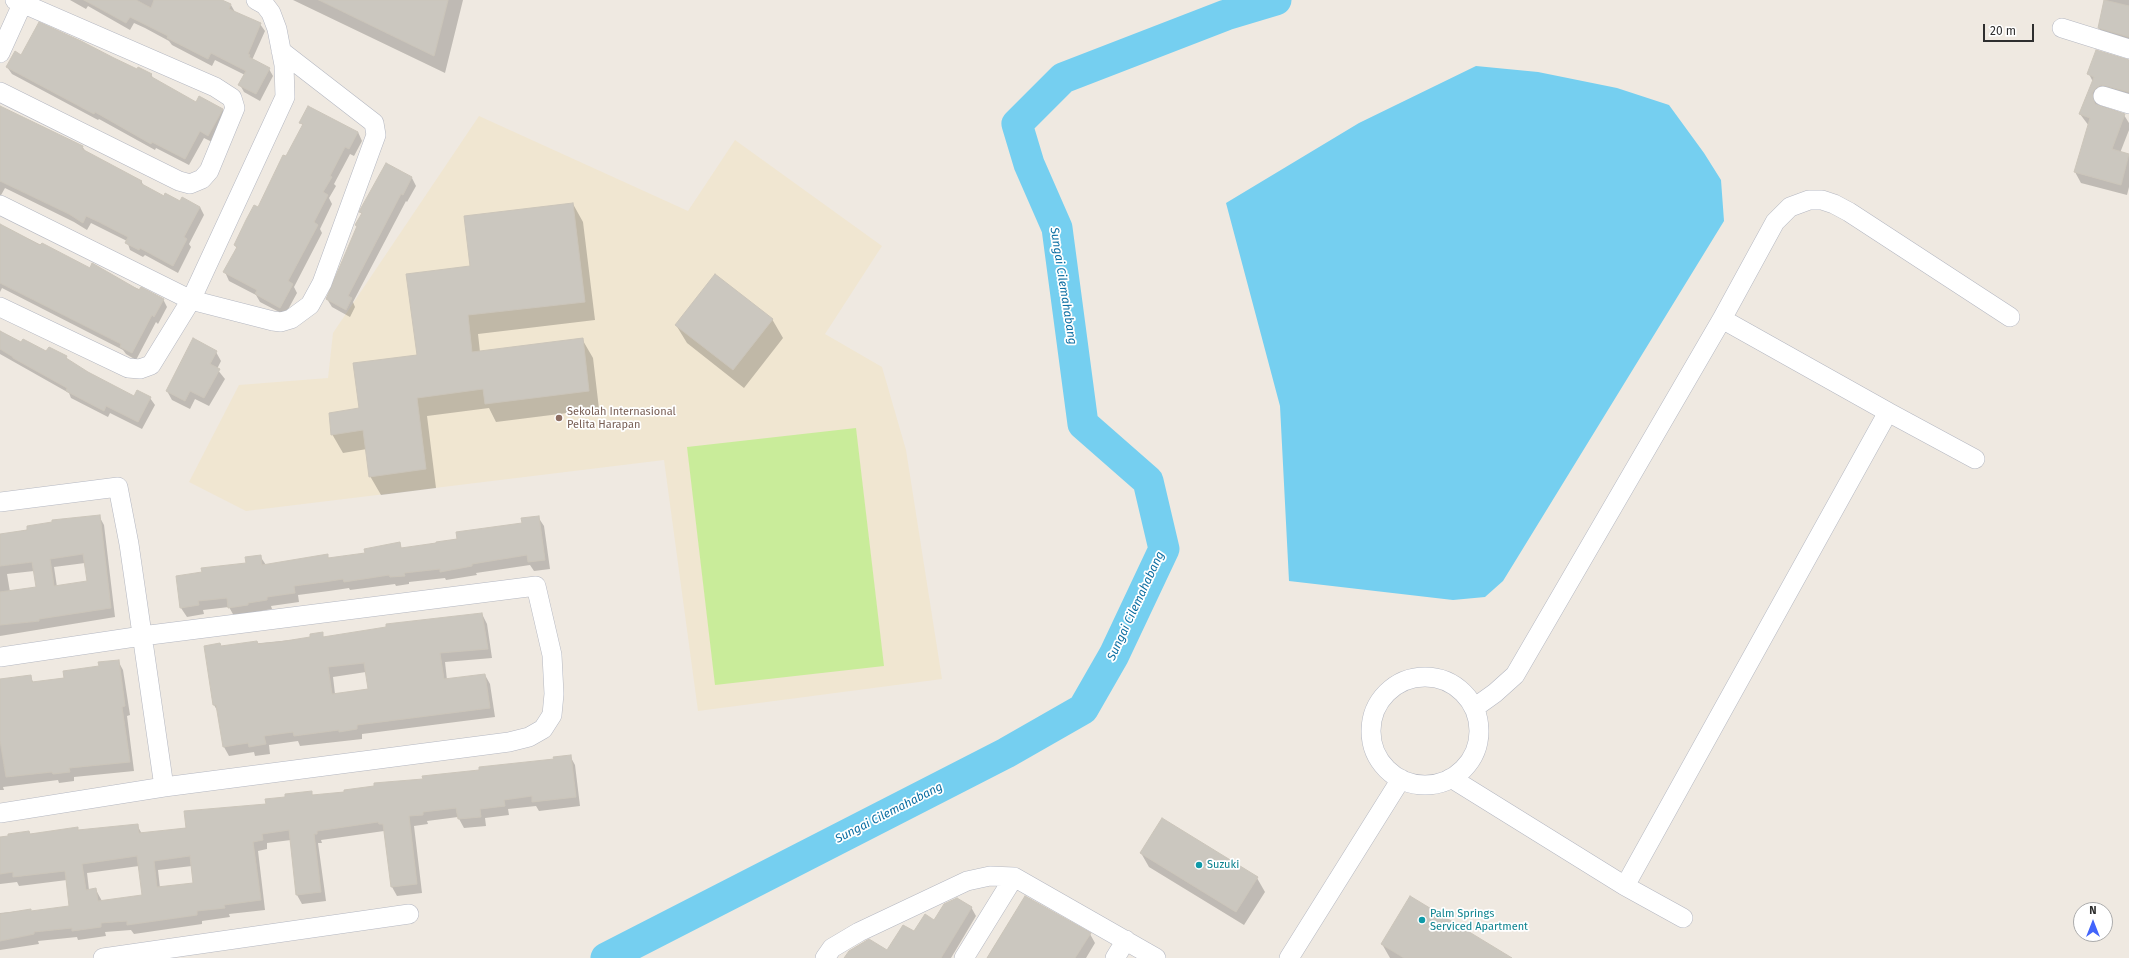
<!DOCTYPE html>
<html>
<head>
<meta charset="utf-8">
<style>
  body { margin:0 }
  #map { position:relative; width:2129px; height:958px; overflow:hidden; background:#efe9e1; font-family:"Fira Sans",sans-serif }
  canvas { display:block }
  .north { position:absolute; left:2073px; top:902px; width:40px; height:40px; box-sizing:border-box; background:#fff; border:1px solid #ababab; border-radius:50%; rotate:0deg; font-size:11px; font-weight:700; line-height:16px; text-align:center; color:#2e2e2e }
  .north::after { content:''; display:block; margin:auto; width:14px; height:18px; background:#4264fb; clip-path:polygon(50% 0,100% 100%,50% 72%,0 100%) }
  .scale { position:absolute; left:1983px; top:24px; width:51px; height:18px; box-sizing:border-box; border:2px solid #2e2e2e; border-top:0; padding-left:5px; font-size:12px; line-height:14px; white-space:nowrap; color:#2e2e2e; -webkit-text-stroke:3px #fff; paint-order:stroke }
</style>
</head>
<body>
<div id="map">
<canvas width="2129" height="958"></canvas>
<div class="north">N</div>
<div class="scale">20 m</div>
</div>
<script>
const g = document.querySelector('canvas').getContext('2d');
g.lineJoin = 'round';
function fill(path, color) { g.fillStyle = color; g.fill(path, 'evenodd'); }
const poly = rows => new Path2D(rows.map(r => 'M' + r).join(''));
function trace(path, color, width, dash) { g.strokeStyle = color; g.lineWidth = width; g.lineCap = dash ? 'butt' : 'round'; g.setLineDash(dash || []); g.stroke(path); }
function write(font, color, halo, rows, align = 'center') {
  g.font = font + ' "Fira Sans",sans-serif'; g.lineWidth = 3.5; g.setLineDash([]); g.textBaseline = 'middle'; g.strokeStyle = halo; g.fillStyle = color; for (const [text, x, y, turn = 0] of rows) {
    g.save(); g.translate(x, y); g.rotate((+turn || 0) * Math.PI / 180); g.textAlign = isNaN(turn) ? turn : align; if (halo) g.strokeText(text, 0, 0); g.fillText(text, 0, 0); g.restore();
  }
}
const education = poly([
  [479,116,688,211,735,140,882,246,825,334,882,367,906,450,942,679,698,711,664,460,246,511,189,482,239,385,328,378,333,333]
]);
const pitch = poly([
  [856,428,884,666,715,685,687,447]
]);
const water = poly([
  [1476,66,1538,72,1617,88,1669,105,1704,153,1721,180,1724,221,1503,581,1485,597,1453,600,1289,581,1280,406,1226,203,1359,123]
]);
const shadow = poly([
  [70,0,221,0,231,5,235,12,260,24,265,31,252,60,269,69,273,76,260,101,244,92,240,85,245,75,215,60,212,66,172,45,169,41,145,28,134,23,130,30,88,6,86,9],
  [293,0,463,0,445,73],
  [2106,0,2129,0,2129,46,2106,39,2099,28],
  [22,56,138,70,151,74,154,80,196,103,222,109,226,116,212,142,204,138,189,165,156,148,155,150,99,119,98,120,12,74,7,67],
  [2129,60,2129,101,2098,103,2098,106,2124,115,2129,123,2129,130,2120,153,2129,156,2129,187,2127,195,2081,183,2075,172,2089,126,2080,114,2093,82,2089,74],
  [0,108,82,146,86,152,141,181,144,186,164,197,200,207,204,215,189,244,191,247,178,273,145,255,143,257,130,250,127,241,91,223,87,230,74,222,5,188,0,197],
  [301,123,358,132,362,141,354,156,350,154,334,184,336,186,329,198,332,204,320,229,322,233,294,287,297,293,285,315,260,302,256,295,229,281,225,272,237,249,235,245,258,208,303,126],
  [387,165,412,178,416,186,407,202,406,201,353,302,355,307,350,317,332,307,327,299,357,227,356,225,362,215,361,212],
  [573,204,583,222,595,320,478,334,480,352,582,339,593,358,599,409,496,422,489,408,427,416,436,488,381,495,370,476,367,449,343,453,332,434,418,356,472,267],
  [0,225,90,269,163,299,167,307,158,324,156,322,136,360,126,354,123,350,2,288,0,292],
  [772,319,783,338,744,388,687,343,676,325],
  [0,331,22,344,66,357,69,362,134,398,150,398,155,405,142,429,110,413,108,417,71,398,69,393,0,354],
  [216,352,221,361,217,369,225,379,209,406,195,399,190,409,172,400,167,391],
  [99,516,104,525,115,617,0,636,0,535],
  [85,563,88,582,57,587,54,567],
  [34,571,37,588,10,592,7,574],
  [538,517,544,526,550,569,534,571,530,565,476,573,477,575,446,580,445,578,409,582,409,584,396,586,395,584,350,590,349,588,329,591,298,595,299,602,271,606,272,609,234,616,229,607,203,610,204,614,187,617,181,608,260,556,266,565,327,555,329,559,366,554,399,543,402,549,458,539,523,524],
  [482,614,487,624,492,658,445,662,447,680,485,675,490,684,495,717,362,734,362,739,300,746,298,741,269,745,270,754,255,756,254,752,229,756,224,747,218,712,214,705,221,647,311,638,322,634,324,638],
  [366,672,369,689,335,694,333,677],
  [118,661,123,670,130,715,127,716,134,771,74,777,74,781,59,783,58,780,3,787,4,790,0,790,0,680,30,677,34,683,65,678],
  [570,756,575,765,580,806,539,811,536,806,508,809,509,815,485,818,486,826,464,828,458,817,427,821,428,824,414,826,422,893,397,896,392,887,384,831,321,840,322,843,318,843,326,901,302,904,297,895,291,840,267,843,267,849,258,851,265,910,229,914,230,917,202,921,202,924,134,934,131,930,105,932,106,936,78,940,77,937,38,941,39,944,0,950,0,913,30,910,32,912,70,907,67,880,19,886,17,882,0,884,0,838,77,828,79,831,137,825,142,834,187,828,286,798,311,792,313,796,345,792,555,760],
  [139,866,143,896,102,901,96,890,89,890,87,873],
  [192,866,194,884,160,888,158,870],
  [1141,853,1257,878,1265,892,1244,925,1149,867],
  [1025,897,1090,934,1095,943,1086,958,987,958],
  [971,907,976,916,951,958,845,958,887,952,934,921],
  [1382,944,1510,958,1390,958]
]);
const river = poly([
  [606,958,1006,753,1083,709,1114,655,1164,549,1148,481,1083,424,1057,228,1029,164,1017,124,1063,78,1226,15,1276,0]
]);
const building = poly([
  [84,0,136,0,151,8,154,0,222,0,231,4,229,9,261,23,248,54,250,55,249,57,270,68,256,94,238,85,246,71,211,53,208,59,167,38,168,36,130,17,126,23,84,0],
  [319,0,448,0,434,56,319,0],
  [2104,0,2129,6,2129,37,2098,28,2104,0],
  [39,22,81,41,114,58,137,69,138,67,152,74,150,76,196,102,199,96,223,109,208,136,200,131,185,159,152,142,151,144,95,112,94,114,6,67,15,51,21,55,39,22],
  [2096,50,2129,60,2129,92,2101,85,2096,88,2092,93,2095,104,2125,114,2112,149,2129,154,2121,185,2074,172,2090,118,2079,114,2094,77,2087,74,2096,50],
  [0,106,83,146,82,149,142,181,140,183,164,196,165,193,180,201,182,197,200,207,184,237,187,239,173,266,140,248,139,250,125,243,128,237,99,222,86,216,83,223,69,214,0,181,0,106],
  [308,106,358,132,349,149,345,147,330,176,332,177,323,192,328,195,314,222,318,225,288,281,293,284,280,308,255,294,257,290,223,272,237,247,234,245,246,220,254,205,258,207,283,155,286,156,303,124,299,123,308,106],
  [386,163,412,177,403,195,401,194,348,296,352,298,346,310,326,299,357,226,355,225,362,213,359,212,361,208,386,163],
  [573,203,585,302,468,315,472,352,583,338,589,391,485,404,483,389,417,398,426,469,369,477,363,430,331,435,329,413,359,408,353,363,417,355,406,274,470,266,464,216,573,203],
  [0,224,40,245,42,243,90,268,92,263,139,290,141,287,164,299,154,317,152,315,132,353,120,347,121,344,0,283,0,224],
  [715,274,773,319,733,370,675,325,715,274],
  [0,331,21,342,23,339,46,351,49,347,67,356,66,358,88,372,134,396,137,390,151,397,138,422,106,406,104,411,66,391,67,388,13,358,13,357,0,349,0,331],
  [193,338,217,351,210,364,220,369,204,398,190,391,185,401,166,391,193,338],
  [100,515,111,608,39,619,39,621,0,625,0,592,36,587,32,562,0,566,0,534,27,530,27,526,52,522,52,520,100,515],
  [83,554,87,581,54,586,50,559,83,554],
  [539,516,545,560,528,562,527,555,472,564,472,566,440,572,440,569,404,573,405,576,390,577,389,575,344,582,343,579,324,582,294,586,295,593,267,597,267,600,248,603,248,605,228,608,227,598,198,601,199,605,180,608,176,576,202,572,201,568,246,563,245,557,261,555,262,565,328,554,328,558,365,553,364,549,400,542,401,548,436,543,436,542,457,539,456,532,522,523,521,518,539,516],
  [482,613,488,649,440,653,444,679,485,674,490,708,357,725,357,729,339,732,339,730,294,736,293,732,264,736,266,744,249,747,248,743,223,747,216,705,213,705,204,646,220,643,221,646,257,641,258,644,279,642,310,637,310,634,323,632,323,637,386,627,386,624,482,613],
  [364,663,368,689,332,694,328,667,364,663],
  [119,660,125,706,122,707,130,762,69,768,70,772,53,774,52,772,6,777,0,740,0,679,31,675,32,682,64,678,63,671,99,666,98,662,119,660],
  [571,755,576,797,532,802,532,796,504,800,505,806,480,809,481,817,458,819,456,808,423,812,423,815,409,816,417,884,391,887,383,824,379,824,378,822,317,831,317,834,314,834,321,892,296,895,289,830,262,834,263,840,253,842,261,900,224,905,225,908,197,911,197,915,127,925,127,921,101,923,101,927,72,931,72,928,34,932,34,934,0,941,0,914,31,909,31,911,69,906,65,871,13,877,13,872,0,874,0,837,8,836,8,834,29,831,30,834,78,827,78,830,138,824,139,833,186,828,184,811,266,804,265,799,285,797,285,794,312,791,312,795,344,792,344,790,374,786,374,783,423,779,422,776,479,770,479,767,554,759,553,757,571,755],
  [137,856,142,895,98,901,96,888,86,890,82,864,137,856],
  [190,856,193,883,157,887,154,861,190,856],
  [1162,818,1258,877,1236,912,1140,853,1162,818],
  [1025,896,1091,933,1075,958,987,958,1025,896],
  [1410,896,1512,958,1404,958,1381,944,1410,896],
  [957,898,972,907,941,958,844,958,849,951,869,939,887,950,903,925,914,931,925,914,934,920,944,904,957,898]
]);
const minor = poly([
  [2062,28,2129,49],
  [0,53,24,0],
  [0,92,179,181,190,184,202,179,209,171,235,108,232,98,215,87,15,0],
  [2103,96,2129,104],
  [0,205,191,300,273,321,281,322,291,319,310,305,322,283,376,135,374,123,281,51],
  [0,307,128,368,140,369,151,365,191,300,285,97,284,65,277,29,271,13,265,5,256,0],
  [1888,412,1975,459],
  [0,502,118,487,129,544,164,787],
  [0,657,142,636,536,586,552,655,554,694,552,715,543,729,529,737,509,742,164,787,0,813],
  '1371 731a54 54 0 1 1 108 0a54 54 0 1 1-108 0Z',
  [1474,708,1495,693,1515,675,1722,319,1775,222,1790,207,1809,200,1822,200,1834,204,1849,212,2010,317],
  [1451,778,1625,886,1888,412,1722,319],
  [1625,886,1683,918],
  [103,958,409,914],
  [825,958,832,948,859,932,967,881,990,876,1014,877,1156,958],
  [964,958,1014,877],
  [1115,958,1126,940],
  [1289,958,1401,779]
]);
const markers = [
  [559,418,4,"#8d6e63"],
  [1199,865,4,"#0f9aa8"],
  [1422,920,4,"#0f9aa8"]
];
const educationNames = [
  ["Sekolah Internasional",567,412],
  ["Pelita Harapan",567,425]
];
const cultureNames = [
  ["Suzuki",1207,865],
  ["Palm Springs",1430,914],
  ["Serviced Apartment",1430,927]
];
const waterNames = [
  ["Sungai Cilemahabang",1063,286,81],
  ["Sungai Cilemahabang",1136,606,-65],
  ["Sungai Cilemahabang",889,813,-27]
];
fill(education, '#f0e6d1');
fill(pitch, '#c9ec9a');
fill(water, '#75cff0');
fill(shadow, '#0003');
trace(river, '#75cff0', 31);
fill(building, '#cbc7bf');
trace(building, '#cbc5ba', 1);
trace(minor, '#b4b7c1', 20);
trace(minor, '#fff', 19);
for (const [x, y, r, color] of markers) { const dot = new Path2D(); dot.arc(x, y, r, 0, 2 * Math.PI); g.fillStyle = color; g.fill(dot); trace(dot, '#fff', 1.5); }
write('11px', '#785e54', '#fff', educationNames, 'left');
write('11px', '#0d838f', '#fff', cultureNames, 'left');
write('italic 12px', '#0d6fa3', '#fff', waterNames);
</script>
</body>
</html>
